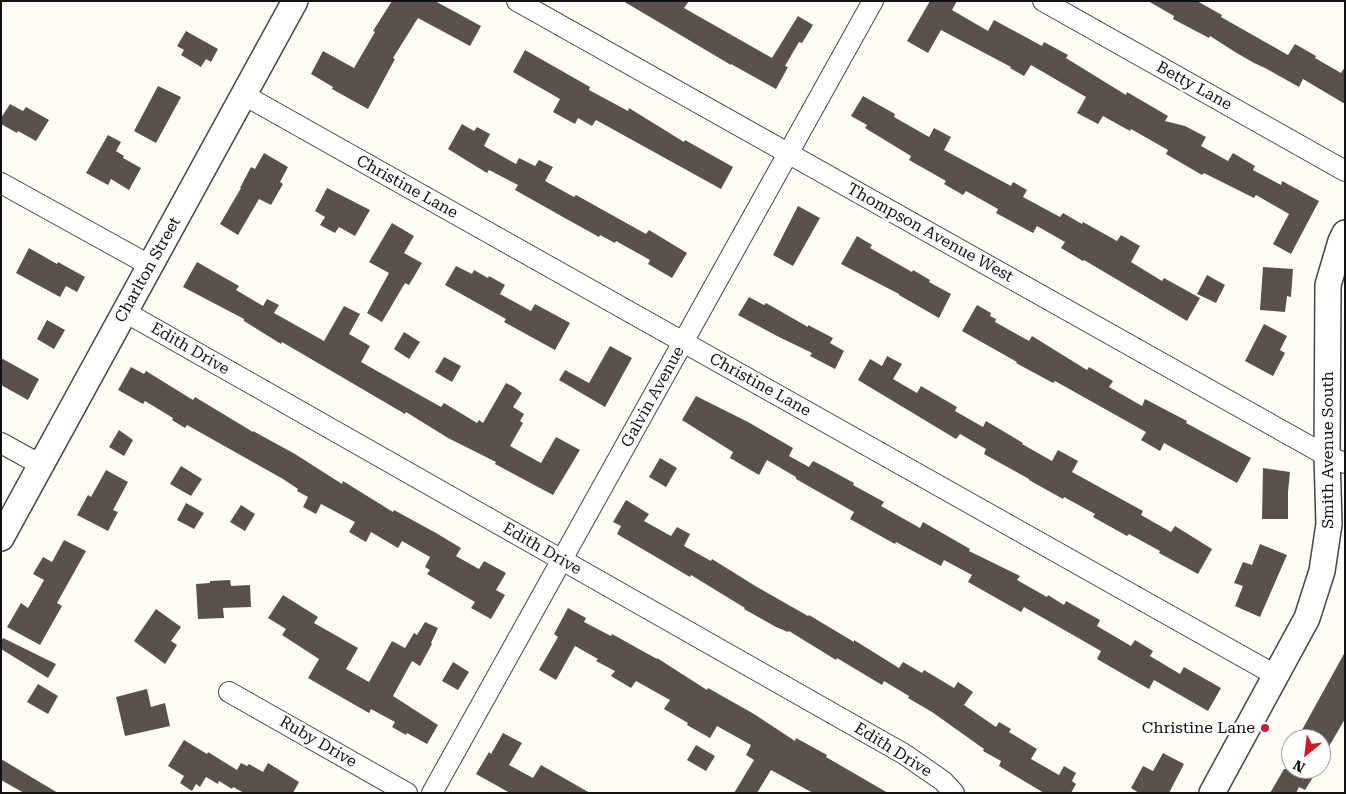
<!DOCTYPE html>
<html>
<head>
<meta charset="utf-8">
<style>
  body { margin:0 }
  #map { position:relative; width:1346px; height:794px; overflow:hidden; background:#fffcf5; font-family:"Roboto Serif",serif }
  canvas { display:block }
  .frame { position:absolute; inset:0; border:2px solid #111; pointer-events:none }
  .north { position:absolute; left:1281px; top:729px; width:50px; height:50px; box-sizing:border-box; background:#fff; border:1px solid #a0a0a0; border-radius:50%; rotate:209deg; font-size:14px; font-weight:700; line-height:20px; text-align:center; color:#111 }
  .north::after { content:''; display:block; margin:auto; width:18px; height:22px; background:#cf1a2c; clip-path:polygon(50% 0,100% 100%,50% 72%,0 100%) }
</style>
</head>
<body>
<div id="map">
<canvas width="1346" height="794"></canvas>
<div class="frame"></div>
<div class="north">N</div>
</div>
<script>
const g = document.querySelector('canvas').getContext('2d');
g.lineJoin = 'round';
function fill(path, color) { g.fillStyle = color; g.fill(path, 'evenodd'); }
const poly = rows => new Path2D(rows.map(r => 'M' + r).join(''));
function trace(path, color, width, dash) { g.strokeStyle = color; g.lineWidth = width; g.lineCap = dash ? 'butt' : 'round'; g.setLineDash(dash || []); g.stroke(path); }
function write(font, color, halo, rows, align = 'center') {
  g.font = font + ' "Roboto Serif",serif'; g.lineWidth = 5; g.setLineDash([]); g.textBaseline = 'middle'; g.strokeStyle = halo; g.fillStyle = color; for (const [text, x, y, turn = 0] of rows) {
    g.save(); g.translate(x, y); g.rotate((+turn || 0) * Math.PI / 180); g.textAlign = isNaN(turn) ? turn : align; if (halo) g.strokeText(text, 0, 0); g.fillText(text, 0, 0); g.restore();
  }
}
const building = poly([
  [392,1,435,1,481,26,470,46,418,18,393,58,395,59,368,109,332,89,333,87,311,74,323,51,354,68,375,32,373,31],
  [623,1,689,1,684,8,772,58,798,16,813,25,802,43,799,42,785,66,788,67,776,89,731,64,731,65],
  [930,1,957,1,952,10,988,31,994,20,1042,46,1044,42,1068,55,1066,58,1126,95,1127,92,1168,116,1165,121,1185,126,1206,137,1201,146,1228,161,1233,153,1255,166,1253,170,1281,185,1282,181,1319,201,1291,254,1273,244,1289,214,1256,195,1254,198,1204,173,1202,175,1166,154,1168,150,1131,129,1130,131,1103,116,1098,124,1077,113,1086,97,1031,65,1024,76,1010,68,1011,67,941,30,928,53,907,41],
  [1148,1,1197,1,1222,15,1221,17,1288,55,1295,44,1316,56,1315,58,1341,73,1345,67,1345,104,1303,79,1299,87,1265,68,1254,63,1235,52,1210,36,1209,38,1173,19,1174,16],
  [186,31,218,49,211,62,206,59,201,67,181,55,184,50,177,46],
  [525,50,590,87,589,90,628,111,629,108,684,142,685,140,733,167,721,189,596,120,592,126,578,118,575,124,553,112,560,99,513,72],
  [158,86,181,97,156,143,134,131],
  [863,96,895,114,894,117,929,137,934,128,951,137,944,150,1011,186,1013,182,1027,190,1023,197,1060,217,1063,213,1082,224,1083,222,1117,241,1121,235,1140,246,1131,262,1162,281,1164,278,1200,298,1187,321,1084,260,1083,261,1061,248,1065,242,1037,226,1033,233,996,213,998,209,966,191,963,195,944,184,946,181,909,160,911,156,865,128,867,125,851,116],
  [10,104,23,111,26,107,49,120,36,141,18,131,17,133,1,124,1,118],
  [462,124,474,131,477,127,490,134,484,146,516,164,519,158,535,166,539,160,553,167,545,181,574,197,576,195,646,234,649,230,687,253,672,278,648,264,650,260,616,241,615,243,600,235,599,237,563,217,515,190,518,185,489,170,487,173,448,149],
  [108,135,121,142,116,151,124,156,123,158,141,168,129,190,111,179,108,185,86,173],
  [264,153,288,167,280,182,283,184,271,205,259,199,238,235,220,224,241,188,240,188,251,167,255,169],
  [327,188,370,210,355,236,339,227,335,233,320,225,325,217,315,211],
  [798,206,820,218,793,266,773,255],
  [392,223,414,236,404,253,422,263,409,285,405,283,382,322,367,313,389,273,369,262],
  [857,236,872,245,870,248,912,272,913,270,930,280,929,282,951,294,939,318,899,295,899,294,841,264],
  [29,248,57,264,58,262,85,277,77,292,66,286,60,297,16,273],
  [197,262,239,286,236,290,263,306,267,299,279,305,274,313,324,341,344,306,360,314,349,334,370,346,361,362,441,407,444,403,477,423,479,420,483,423,506,383,514,387,522,393,513,407,524,414,520,421,523,423,510,446,541,463,556,437,580,450,553,495,495,464,496,462,448,438,406,412,405,414,282,342,281,344,244,321,244,319,183,287],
  [456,266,472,274,474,270,488,278,489,276,505,285,500,294,531,311,535,304,570,323,555,350,504,322,506,319,445,285],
  [1263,267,1293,269,1291,297,1287,296,1285,312,1260,310],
  [1207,275,1225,285,1216,303,1197,294],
  [749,297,764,305,766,303,808,327,808,325,833,338,830,343,844,351,835,369,810,356,812,353,777,336,738,315],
  [977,305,991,313,990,316,996,319,995,322,1029,341,1032,336,1087,370,1089,367,1113,381,1109,387,1142,406,1145,399,1187,421,1186,423,1251,458,1237,483,1164,443,1160,451,1141,440,1146,432,1055,381,1053,383,1016,363,1017,362,962,331],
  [47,320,65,330,54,349,37,339],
  [1264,324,1287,336,1280,350,1285,353,1273,376,1245,361],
  [404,332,420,342,409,359,394,349],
  [610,346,632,358,605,407,559,380,565,370,589,383],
  [887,356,902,364,893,379,917,393,921,386,957,407,955,411,983,427,986,421,1023,443,1022,444,1052,461,1058,450,1078,461,1072,472,1143,511,1141,515,1171,532,1175,526,1212,549,1198,574,1159,553,1160,551,1129,534,1127,536,1093,517,1095,514,1064,497,1063,499,1029,480,1029,479,984,454,986,449,960,434,956,439,858,380,870,359,882,366],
  [444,357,461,366,452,382,435,372],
  [1,358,39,379,28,400,1,385],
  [131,367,144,374,146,371,193,400,195,397,253,432,253,431,295,454,342,484,343,481,393,512,394,510,436,533,461,548,456,556,479,569,484,561,506,573,496,590,505,595,491,619,471,608,475,602,427,574,430,570,425,567,430,557,402,541,398,548,371,532,366,542,349,532,355,522,321,504,316,514,303,507,308,497,297,491,298,489,283,479,187,425,185,428,172,420,173,418,145,401,143,404,118,390],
  [696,396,748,422,793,448,789,456,809,467,813,461,821,465,854,483,853,485,884,502,881,506,920,528,923,522,970,549,969,551,1020,576,1017,580,1047,597,1048,595,1064,605,1066,601,1100,620,1097,626,1131,646,1135,640,1153,651,1150,656,1180,674,1184,667,1221,688,1208,711,1154,680,1149,689,1097,659,1101,651,1024,607,1021,612,968,582,972,575,944,560,941,566,896,542,895,544,850,519,854,512,796,479,796,477,767,460,759,475,730,458,733,452,682,420],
  [119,430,133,440,124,456,109,447],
  [660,458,677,468,666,487,649,477],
  [181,466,202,479,191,496,170,484],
  [1263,468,1290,472,1288,492,1288,519,1262,519],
  [106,470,128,482,113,510,118,512,108,531,77,515,88,495,91,497],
  [626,500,649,514,644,521,671,536,677,527,690,534,684,546,711,561,712,559,757,587,808,616,809,615,854,642,854,640,899,668,903,662,922,673,924,670,954,688,958,682,973,692,964,705,996,727,999,722,1011,729,1009,732,1037,749,1031,759,1059,775,1064,766,1076,773,1072,781,1076,784,1071,793,1044,793,999,766,1001,761,983,751,984,749,932,712,908,698,909,696,884,681,882,685,837,658,836,660,789,631,788,632,776,627,744,609,745,608,691,575,690,577,617,534,621,526,613,522],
  [186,503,204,513,194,529,177,520],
  [241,505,255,514,245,531,230,522],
  [64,540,86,551,57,603,62,606,40,645,7,627,21,603,28,608,44,580,33,574,43,557,52,562],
  [1260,544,1287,555,1260,617,1235,606,1243,586,1234,583,1243,562,1252,565],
  [230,580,231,586,250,585,251,607,223,608,224,618,198,619,196,584,210,583,210,581],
  [283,595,318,617,314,623,358,648,346,669,369,682,392,641,405,648,414,633,417,635,425,622,438,628,431,643,432,644,420,666,412,661,393,696,438,725,427,744,407,733,406,735,392,727,395,722,371,709,369,713,308,678,319,659,282,635,286,629,268,618],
  [568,608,586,618,584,622,611,636,612,634,657,659,657,658,707,690,708,688,754,714,795,741,796,738,827,755,826,757,888,793,813,793,771,770,757,793,734,793,754,760,746,755,751,745,717,726,710,738,687,725,688,723,664,709,670,700,636,681,631,688,611,676,615,671,596,661,598,659,575,646,556,680,539,670,558,637,554,634],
  [156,609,181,627,171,641,177,645,165,664,134,641],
  [3,638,56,664,48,678,1,649,1,641],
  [1345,652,1345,719,1321,760,1321,739,1297,739],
  [453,662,469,672,458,690,442,681],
  [38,684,58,696,48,714,27,702],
  [147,689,151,707,165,703,170,726,125,736,116,697],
  [503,733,522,743,509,765,533,778,541,765,590,793,510,793,476,774,489,752,491,754],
  [184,740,207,754,208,752,237,770,241,763,247,766,249,764,263,772,268,763,299,782,293,793,244,793,233,787,232,789,219,781,218,784,206,777,200,787,196,784,192,791,180,783,184,776,168,766],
  [696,745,715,756,706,771,687,760],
  [1163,753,1184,764,1169,793,1139,793,1131,788,1143,766,1153,771],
  [1,759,58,793,24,793,1,780],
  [1284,769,1318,769,1305,790,1299,787,1296,793,1270,793]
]);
const minor = poly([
  [517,1,1327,456,1345,463],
  [1043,1,1345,171],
  [244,95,1277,676],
  [1,183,151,266],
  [125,312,904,754,943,781,954,793],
  [1,443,41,465],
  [229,692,407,793],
  [432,793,873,1]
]);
const tertiary = poly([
  [1,538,295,1],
  [1212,793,1307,618,1322,571,1329,524,1327,456,1328,285,1341,241,1345,233]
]);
const markers = [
  [1265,728,5,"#cf1a2c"]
];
const streetNames = [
  ["Betty Lane",1194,86,29],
  ["Christine Lane",407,187,29],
  ["Thompson Avenue West",930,233,29],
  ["Charlton Street",148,270,-61],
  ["Edith Drive",190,349,30],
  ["Christine Lane",760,385,29],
  ["Galvin Avenue",653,397,-61],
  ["Smith Avenue South",1328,450,-90],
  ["Edith Drive",542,549,30],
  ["Ruby Drive",318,742,30],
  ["Edith Drive",893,750,32]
];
const poiNames = [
  ["Christine Lane",1255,728]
];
fill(building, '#5b514c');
trace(minor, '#444', 22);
trace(tertiary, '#444', 28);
trace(minor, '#fff', 20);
trace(tertiary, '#fff', 25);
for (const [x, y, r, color] of markers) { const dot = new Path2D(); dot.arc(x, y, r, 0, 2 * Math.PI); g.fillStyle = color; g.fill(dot); trace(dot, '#fff', 2); }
write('16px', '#111', '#fff', streetNames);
write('16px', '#111', '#fff', poiNames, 'right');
</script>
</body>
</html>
